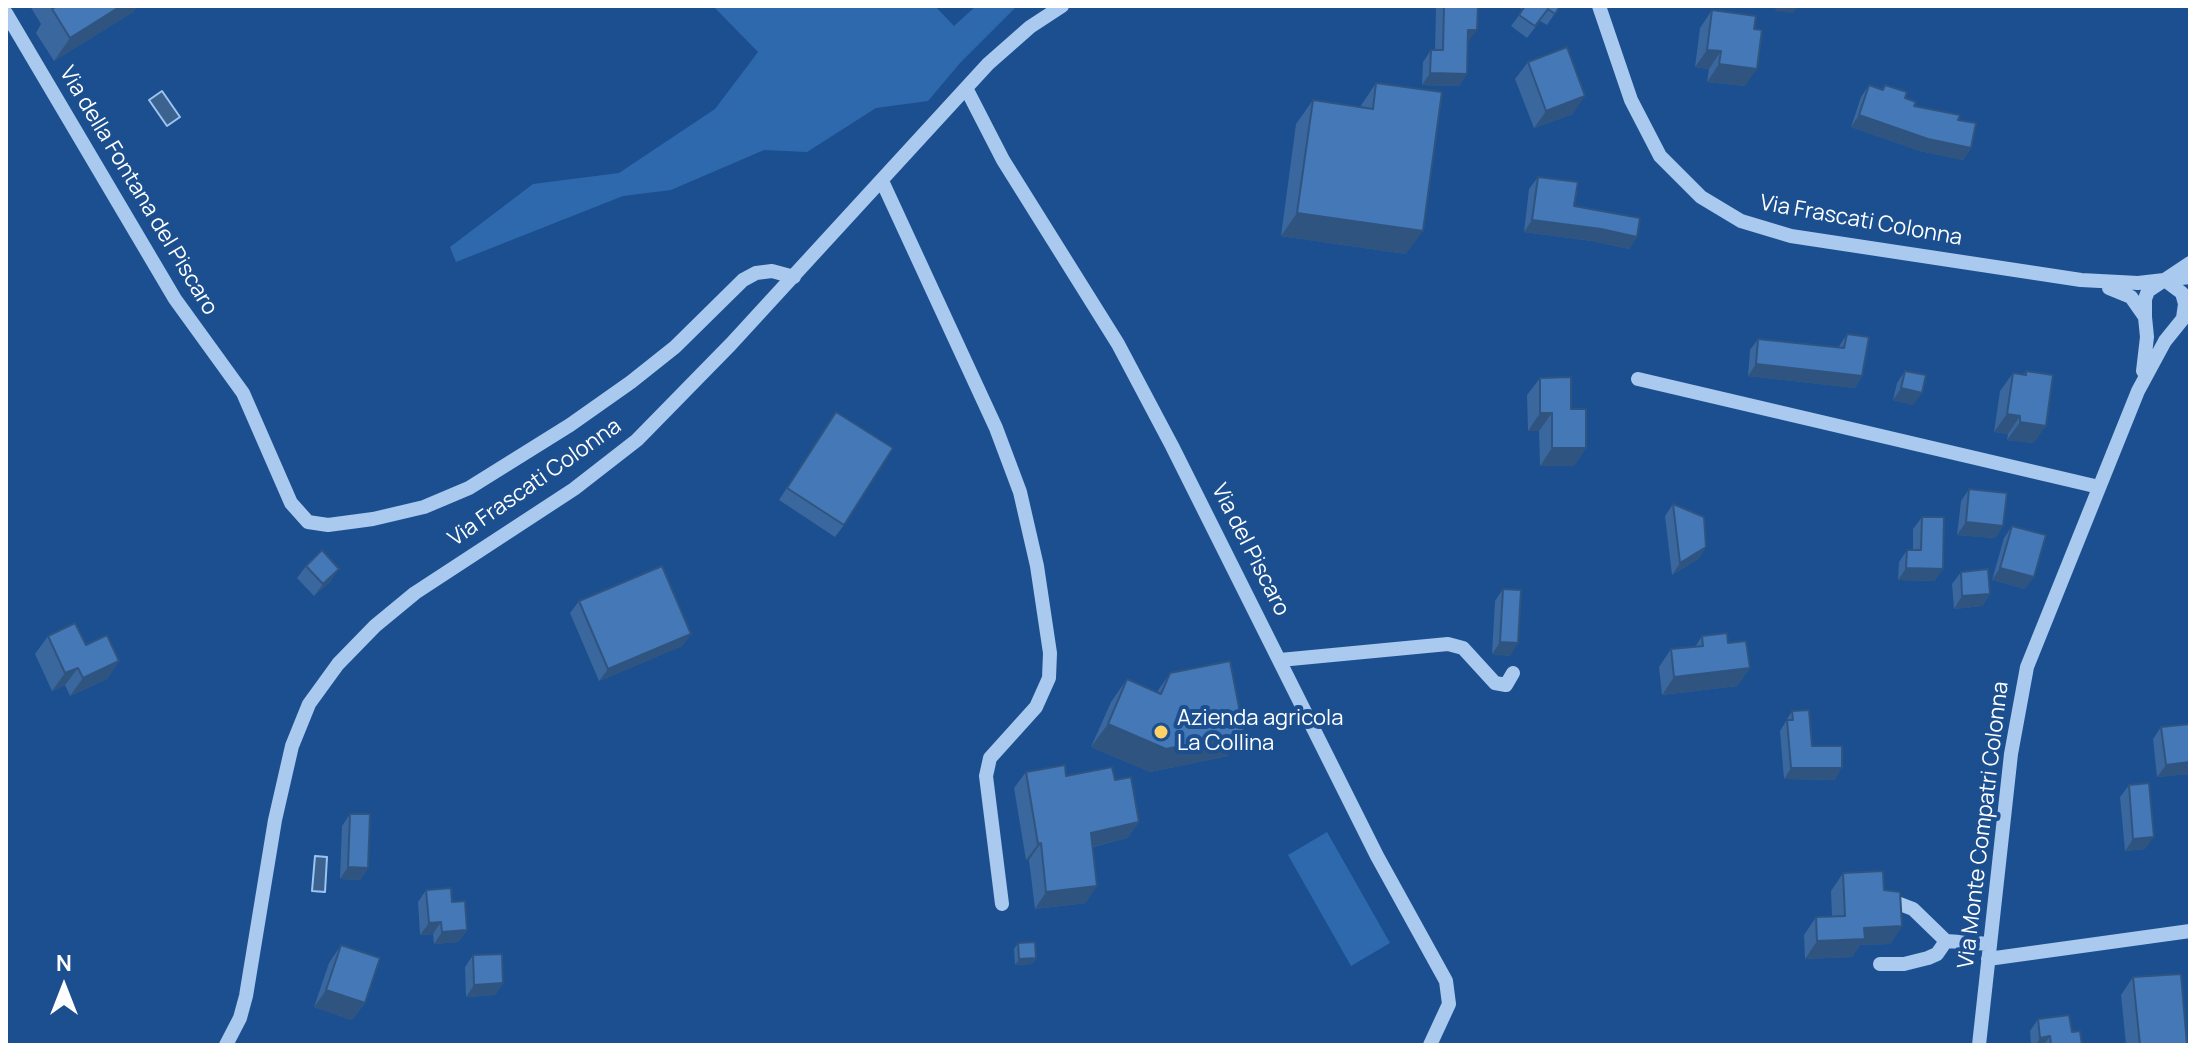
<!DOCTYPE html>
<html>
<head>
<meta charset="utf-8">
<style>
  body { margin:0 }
  #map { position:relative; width:2196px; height:1051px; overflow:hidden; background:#1b4f8f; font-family:Manrope,sans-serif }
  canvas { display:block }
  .frame { position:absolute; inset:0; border:8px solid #fff; pointer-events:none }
  .north { position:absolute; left:24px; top:947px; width:80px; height:80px; -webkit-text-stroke:6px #1b4f8f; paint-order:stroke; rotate:0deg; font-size:22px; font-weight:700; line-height:32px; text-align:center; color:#fff }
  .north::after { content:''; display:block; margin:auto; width:28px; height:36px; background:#fff; clip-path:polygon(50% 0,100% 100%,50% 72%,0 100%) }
</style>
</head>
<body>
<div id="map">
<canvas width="2196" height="1051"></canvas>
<div class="frame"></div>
<div class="north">N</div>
</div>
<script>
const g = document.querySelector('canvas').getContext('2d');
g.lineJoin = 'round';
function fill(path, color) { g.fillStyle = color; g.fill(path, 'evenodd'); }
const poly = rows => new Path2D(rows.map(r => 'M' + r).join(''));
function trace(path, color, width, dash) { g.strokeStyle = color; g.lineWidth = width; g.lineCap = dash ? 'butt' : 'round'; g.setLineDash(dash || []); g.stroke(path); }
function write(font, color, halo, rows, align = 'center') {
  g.font = font + ' Manrope,sans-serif'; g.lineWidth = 8; g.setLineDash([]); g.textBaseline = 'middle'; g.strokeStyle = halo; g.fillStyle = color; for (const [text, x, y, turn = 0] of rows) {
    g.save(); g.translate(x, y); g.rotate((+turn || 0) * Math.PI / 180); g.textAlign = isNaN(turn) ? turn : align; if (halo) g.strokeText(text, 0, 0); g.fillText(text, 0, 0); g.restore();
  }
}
const green = poly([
  [713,6,935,6,954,26,976,6,1016,7,960,63,928,101,876,108,807,152,764,150,671,190,623,196,456,262,450,247,533,184,619,173,715,109,758,52],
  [1327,832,1390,943,1351,966,1288,855]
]);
const water = poly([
  [162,91,180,117,167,126,149,100,162,91],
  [315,856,327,857,325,892,312,891,315,856]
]);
const minor = poly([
  [1599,6,1631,100,1660,156,1701,197,1741,221,1791,236,2081,280,2138,283,2190,277],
  [6,13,175,299,243,393,291,503,308,522,328,525,373,519,424,507,469,488,570,425,631,382,675,347,743,280,756,273,772,271,794,277],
  [966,88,1003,160,1118,344,1172,446,1377,856,1446,981,1449,1004,1430,1045],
  [882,181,996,428,1020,492,1037,566,1050,653,1049,678,1036,707,990,758,986,776,1002,904],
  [2166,281,2182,293,2185,304,2183,318],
  [2109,288,2131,297,2145,317,2147,337,2143,371],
  [2145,317,2145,299,2148,291,2190,263],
  [1638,379,2099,487],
  [1280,660,1448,644,1463,648,1495,683,1506,685,1513,673],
  [1946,941,1990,944],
  [1988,959,2190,931],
  [1880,964,1904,964,1928,958,1937,954,1946,941,1913,909,1884,898],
  [226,1045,240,1018,246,996,275,820,292,746,309,704,338,664,375,626,415,593,574,489,637,440,731,344,988,64,1030,27,1062,6],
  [1979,1045,2011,754,2027,667,2138,391,2165,341,2190,310]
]);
const wall = poly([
  [30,6,137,6,133,12,54,61,36,33,41,24],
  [1436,6,1478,6,1468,42,1467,74,1459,86,1422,85,1423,62,1431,50,1435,50],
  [1517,6,1560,6,1547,25,1540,21,1527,38,1511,26,1523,10],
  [1712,10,1745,86,1707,82,1709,69,1695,67,1700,28],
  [1528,62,1573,114,1534,128,1515,79],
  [1376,83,1406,254,1281,236,1296,124,1313,100,1360,107],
  [1869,85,1882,89,1885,85,1914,106,1958,120,1971,148,1963,160,1920,151,1851,127,1861,97],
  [1538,177,1574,206,1637,237,1629,249,1592,241,1524,232,1529,189],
  [1847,334,1862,376,1855,388,1748,376,1750,350,1758,339,1838,348],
  [1905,371,1913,405,1893,400,1897,383],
  [2026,371,2034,443,2007,440,2008,434,1994,432,2000,391,2013,373,2023,375],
  [1540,378,1571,409,1586,448,1574,466,1540,466,1539,431,1528,431,1527,395],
  [828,424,844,525,835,537,779,500],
  [1969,489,2003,526,1995,538,1957,535,1961,501],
  [1673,504,1706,547,1698,559,1672,575,1665,516],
  [1922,517,1935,581,1898,580,1899,562,1907,550,1913,550,1913,529],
  [2012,526,2025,589,1992,580,2004,538],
  [306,566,331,581,314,596,297,578],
  [1961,572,1990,594,1982,606,1954,609,1952,584],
  [1503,589,1510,656,1492,654,1495,601],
  [579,601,691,634,682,646,599,681,570,613],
  [48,636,86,645,119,661,107,679,70,696,65,685,52,691,35,654],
  [1702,636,1728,643,1750,668,1737,686,1662,695,1659,667,1671,649,1695,647],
  [1170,673,1228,756,1150,772,1091,747,1111,702,1127,679,1157,692],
  [1792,711,1812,746,1835,780,1784,779,1780,731],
  [2190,724,2190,774,2157,777,2153,739,2161,727],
  [1026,772,1115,780,1139,822,1127,838,1093,847,1086,903,1035,909,1029,860,1026,860,1014,788],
  [2129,785,2145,849,2125,851,2120,797],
  [350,814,368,868,360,880,340,879,342,826],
  [2190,831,2190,855,2188,834],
  [1843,873,1884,890,1902,926,1890,944,1860,945,1852,957,1805,959,1804,935,1816,917,1832,917,1831,891],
  [426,890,452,902,467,930,458,942,434,944,433,934,420,935,418,902],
  [1018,943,1036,958,1032,964,1015,965,1014,949],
  [341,945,365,1003,352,1020,314,1007,329,963],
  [473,955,503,983,495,995,466,997,465,967],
  [2133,977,2187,1045,2126,1045,2121,995],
  [2038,1019,2072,1032,2082,1045,2031,1045,2030,1031]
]);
const shadedWall = poly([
  [121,6,137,6,133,12,54,61,70,38],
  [1778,6,1798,6,1793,13,1774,11],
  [1468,30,1477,30,1468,42,1460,42],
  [1707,50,1721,51,1709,69,1695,67],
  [1719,64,1757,69,1745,86,1707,82],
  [1430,73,1467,74,1459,86,1422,85],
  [1585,96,1573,114,1534,128,1546,111],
  [1859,115,1971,148,1963,160,1920,151,1851,127],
  [1297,213,1423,231,1406,254,1281,236],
  [1532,220,1601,229,1637,237,1629,249,1592,241,1524,232],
  [1756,364,1862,376,1855,388,1748,376],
  [1901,388,1922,393,1913,405,1893,400],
  [1540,413,1552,413,1539,431,1528,431],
  [2007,414,2020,416,2008,434,1994,432],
  [2020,422,2046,426,2034,443,2007,440],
  [1552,448,1586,448,1574,466,1540,466],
  [1966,522,2003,526,1995,538,1957,535],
  [1706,547,1698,559,1672,575,1680,563],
  [1906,568,1943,569,1935,581,1898,580],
  [2000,568,2034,577,2025,589,1992,580],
  [339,569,331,581,314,596,323,584],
  [1990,594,1982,606,1954,609,1962,596],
  [691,634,682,646,599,681,608,669],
  [1500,642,1518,643,1510,656,1492,654],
  [119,661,107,679,70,696,83,678],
  [78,668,65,685,52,691,65,673],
  [1750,668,1737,686,1662,695,1674,677],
  [1108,724,1244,733,1228,756,1150,772,1091,747],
  [2190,762,2190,774,2157,777,2166,765],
  [1791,768,1842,768,1835,780,1784,779],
  [1139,822,1127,838,1079,850,1091,833],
  [2154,837,2145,849,2125,851,2133,839],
  [1041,843,1029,860,1026,860,1038,844],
  [348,867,368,868,360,880,340,879],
  [1097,886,1086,903,1035,909,1046,892],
  [441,922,433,934,420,935,429,923],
  [1902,926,1890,944,1860,945,1852,957,1805,959,1817,941,1864,928],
  [467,930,458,942,434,944,442,932],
  [1036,958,1032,964,1015,965,1019,959],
  [503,983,495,995,466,997,474,985],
  [326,990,365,1003,352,1020,314,1007],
  [2050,1036,2044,1045,2036,1045,2040,1038]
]);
const building = poly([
  [57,6,121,6,70,38,52,9,57,6],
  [1444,6,1478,6,1477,30,1468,30,1467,74,1430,73,1431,50,1443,50,1444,6],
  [1525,6,1560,6,1555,14,1548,9,1535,26,1519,15,1525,6],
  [1712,10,1756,16,1754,29,1762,30,1757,69,1719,64,1721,51,1707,50,1712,10],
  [1567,47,1585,96,1546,111,1528,62,1567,47],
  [1376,83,1442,92,1423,231,1297,213,1313,100,1373,109,1376,83],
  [1869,85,1883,90,1885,85,1907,92,1905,98,1916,102,1914,106,1960,115,1958,120,1976,123,1971,148,1928,139,1859,115,1869,85],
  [1538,177,1578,182,1574,206,1640,218,1637,237,1601,229,1532,220,1538,177],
  [1847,334,1869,337,1862,376,1756,364,1758,339,1844,348,1847,334],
  [1905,371,1926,375,1922,393,1901,388,1905,371],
  [2026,371,2053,375,2046,426,2020,422,2020,416,2007,414,2013,373,2026,375,2026,371],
  [1571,377,1571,409,1586,409,1586,448,1552,448,1552,413,1540,413,1540,378,1571,377],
  [836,412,893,448,844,525,787,488,836,412],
  [1969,489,2007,493,2003,526,1966,522,1969,489],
  [1673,504,1704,517,1706,547,1680,563,1673,504],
  [1922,517,1944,517,1943,569,1906,568,1907,550,1921,550,1922,517],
  [2012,526,2046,535,2034,577,2000,568,2012,526],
  [322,550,339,569,323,584,306,566,322,550],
  [662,566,691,634,608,669,579,601,662,566],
  [1988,569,1990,594,1962,596,1961,572,1988,569],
  [1503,589,1521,590,1518,643,1500,642,1503,589],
  [75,623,86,645,107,635,119,661,83,678,78,668,65,673,48,636,75,623],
  [1727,633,1728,643,1746,641,1750,668,1674,677,1671,649,1703,646,1702,636,1727,633],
  [1230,661,1244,733,1166,749,1108,724,1127,679,1161,694,1170,673,1230,661],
  [1809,710,1812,746,1842,746,1842,768,1791,768,1787,720,1793,720,1792,711,1809,710],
  [2190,724,2190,762,2166,765,2161,727,2190,724],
  [1065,765,1066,776,1112,767,1115,780,1131,777,1139,822,1091,833,1097,886,1046,892,1041,843,1038,844,1026,772,1065,765],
  [2149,783,2154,837,2133,839,2129,785,2149,783],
  [350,814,370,814,368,868,348,867,350,814],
  [1883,871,1884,890,1900,892,1902,926,1864,928,1865,939,1817,941,1816,917,1845,916,1843,873,1883,871],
  [451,888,452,902,465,901,467,930,442,932,441,922,429,923,426,890,451,888],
  [1035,942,1036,958,1019,959,1018,943,1035,942],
  [341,945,380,958,365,1003,326,990,341,945],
  [502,954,503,983,474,985,473,955,502,954],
  [2181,974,2187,1045,2140,1045,2133,977,2181,974],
  [2069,1015,2072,1032,2080,1031,2082,1045,2051,1045,2050,1036,2040,1038,2038,1019,2069,1015]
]);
const markers = [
  [1161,732,8,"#ffd166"]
];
const streetNames = [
  ["Via della Fontana del Piscaro",138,191,59],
  ["Via Frascati Colonna",1861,221,10],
  ["Via Frascati Colonna",535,483,-35],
  ["Via del Piscaro",1250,550,63],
  ["Via Monte Compatri Colonna",1984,825,-83]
];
const poiNames = [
  ["Azienda agricola",1177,719],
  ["La Collina",1177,744]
];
fill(green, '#2e69ad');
fill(water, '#3c6290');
trace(water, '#9cc4f0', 2);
trace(minor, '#a9c9ee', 14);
fill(wall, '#3a679d');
fill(shadedWall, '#305480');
fill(building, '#4478b7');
trace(building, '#305480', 2);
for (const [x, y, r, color] of markers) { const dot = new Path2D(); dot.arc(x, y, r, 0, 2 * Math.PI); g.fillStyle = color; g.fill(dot); trace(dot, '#1b4f8f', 3); }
write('22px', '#fff', '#1b4f8f', streetNames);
write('22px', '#fff', '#1b4f8f', poiNames, 'left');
</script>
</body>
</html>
